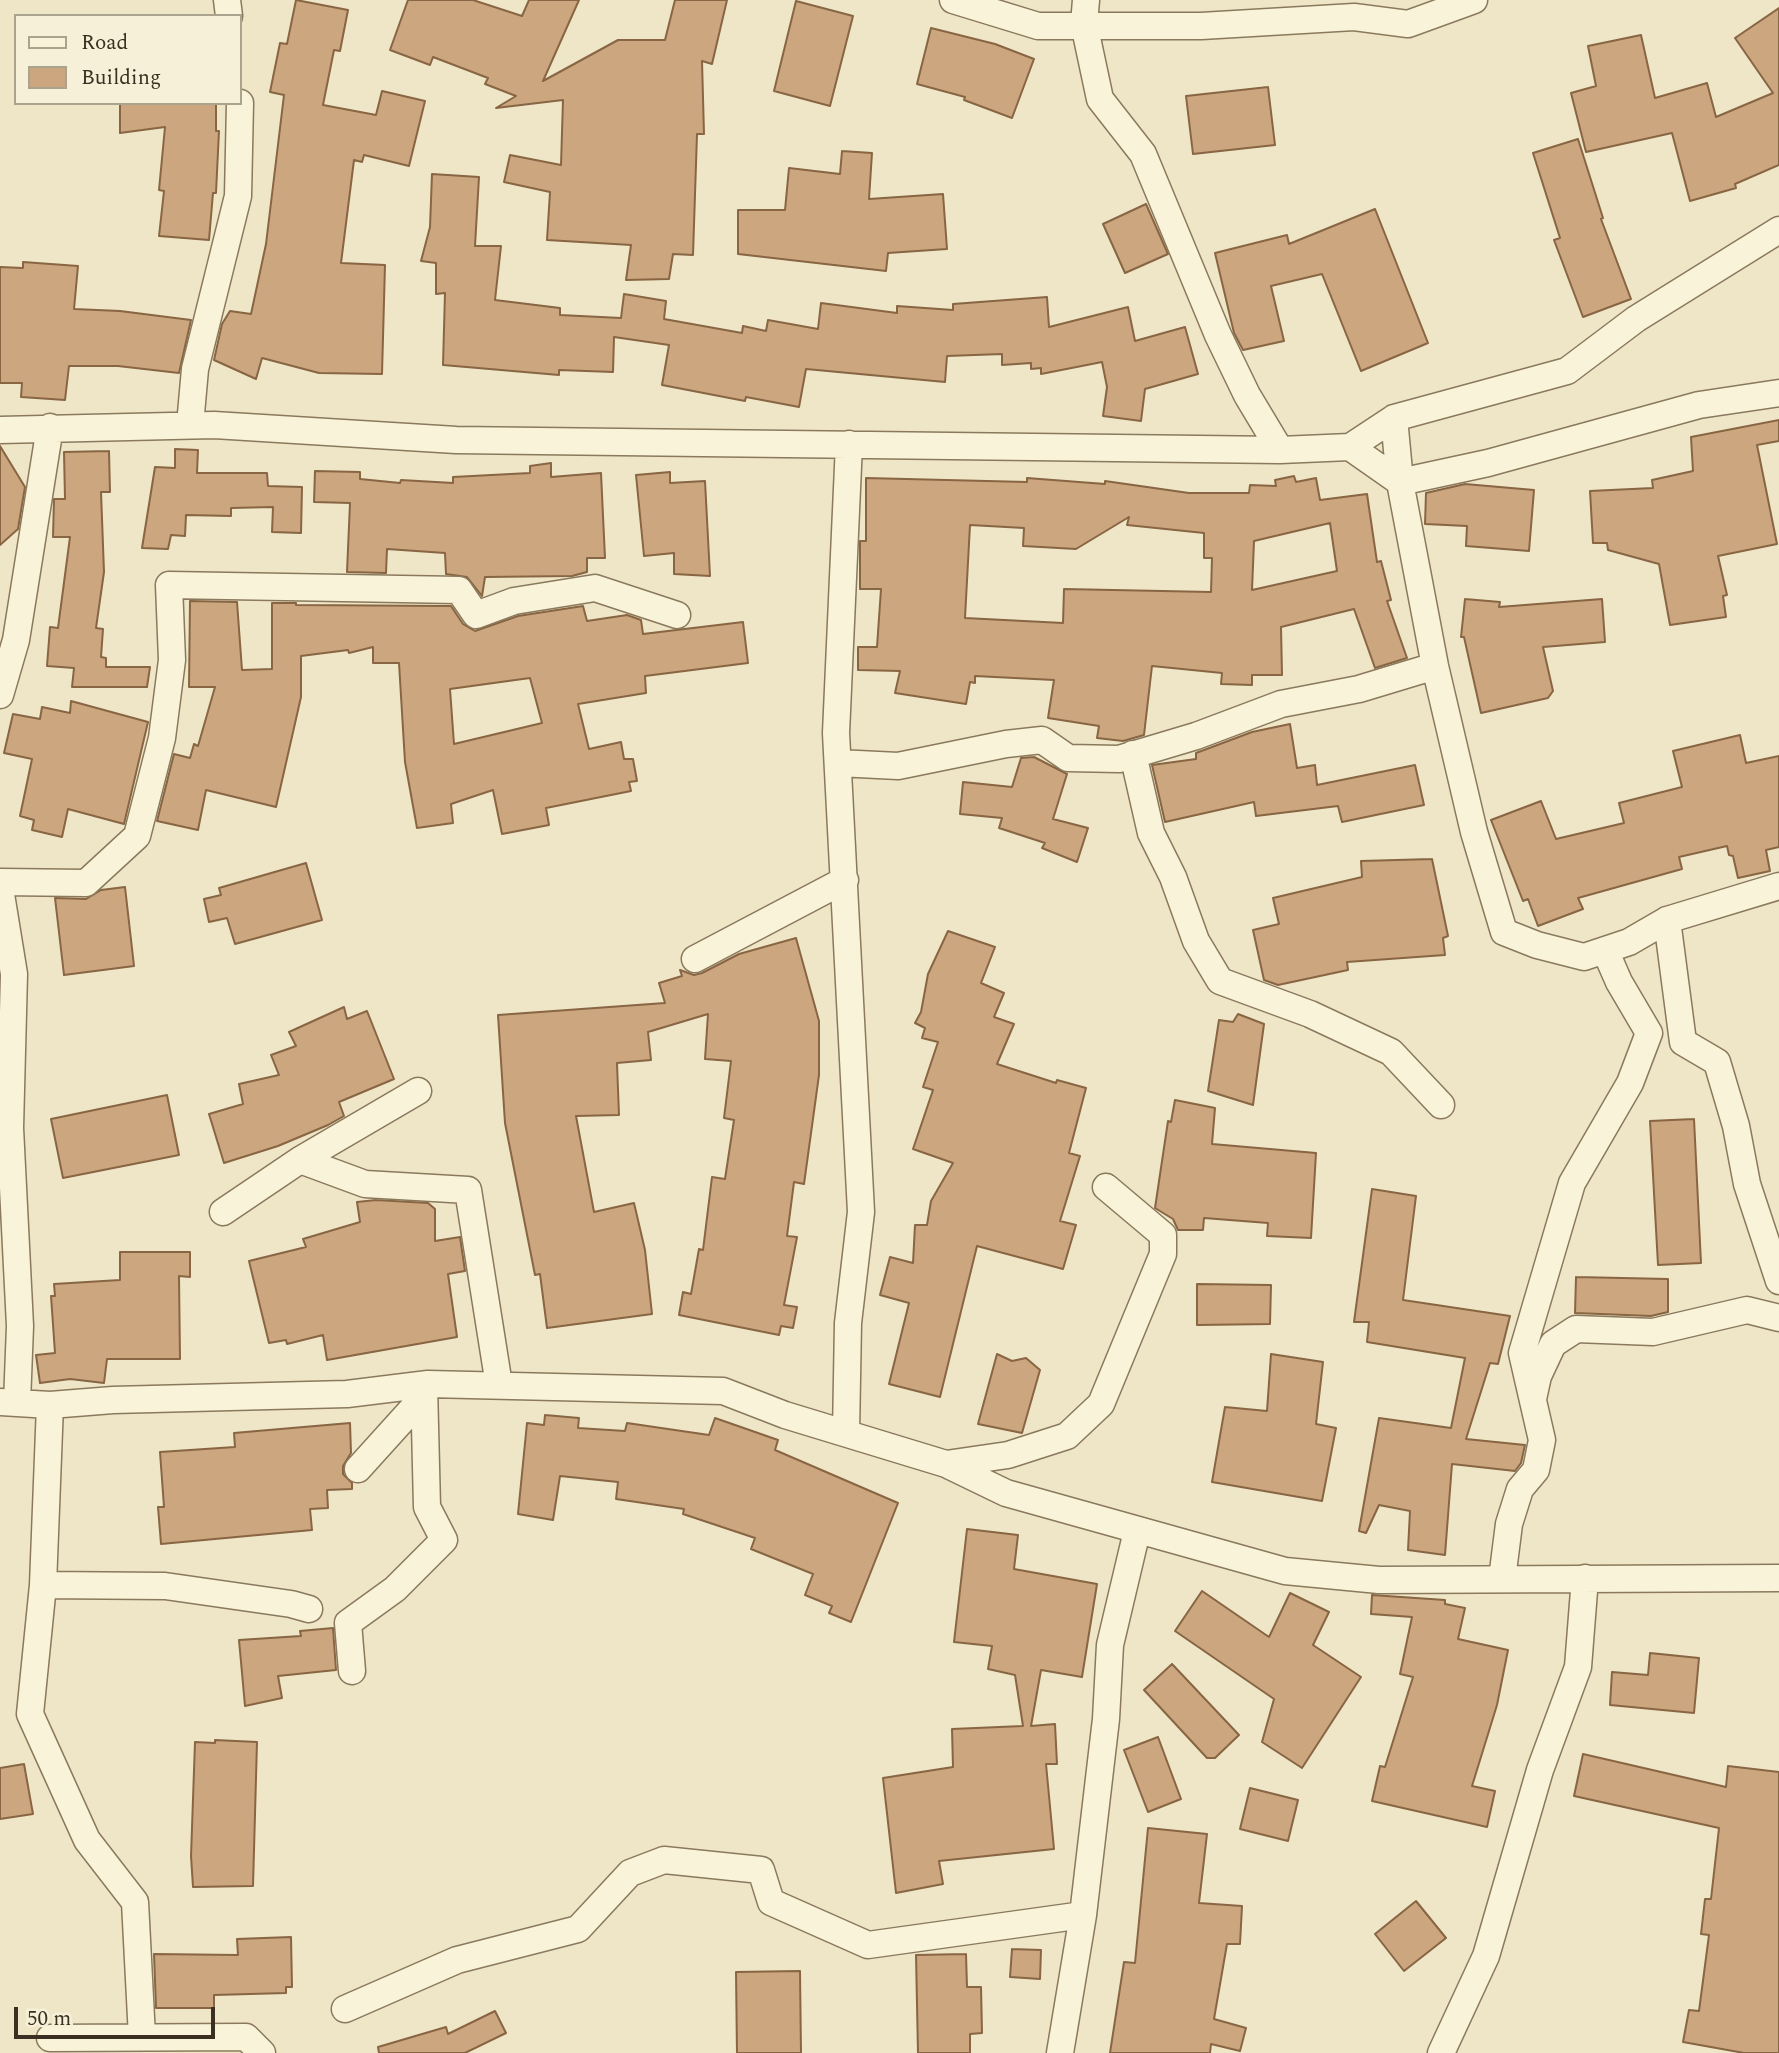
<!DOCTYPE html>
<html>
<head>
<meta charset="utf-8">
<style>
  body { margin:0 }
  #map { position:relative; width:1779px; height:2053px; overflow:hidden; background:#eee6c7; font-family:Spectral,serif }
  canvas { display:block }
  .legend { position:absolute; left:14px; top:14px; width:228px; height:91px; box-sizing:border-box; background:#f5f0d7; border:2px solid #aaa38e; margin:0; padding:9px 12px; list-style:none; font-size:21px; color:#3a2f20 }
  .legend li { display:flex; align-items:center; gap:14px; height:35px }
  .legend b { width:35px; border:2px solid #aaa38e }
  .scale { position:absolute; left:14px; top:2007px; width:201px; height:32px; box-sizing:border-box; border:4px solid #3a2f20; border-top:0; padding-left:9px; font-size:21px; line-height:24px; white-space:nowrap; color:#3a2f20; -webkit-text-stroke:5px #f5f0d7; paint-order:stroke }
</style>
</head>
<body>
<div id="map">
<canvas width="1779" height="2053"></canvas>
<ul class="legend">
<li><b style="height:9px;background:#f9f3da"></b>Road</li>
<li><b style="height:19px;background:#cba67e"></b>Building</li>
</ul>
<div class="scale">50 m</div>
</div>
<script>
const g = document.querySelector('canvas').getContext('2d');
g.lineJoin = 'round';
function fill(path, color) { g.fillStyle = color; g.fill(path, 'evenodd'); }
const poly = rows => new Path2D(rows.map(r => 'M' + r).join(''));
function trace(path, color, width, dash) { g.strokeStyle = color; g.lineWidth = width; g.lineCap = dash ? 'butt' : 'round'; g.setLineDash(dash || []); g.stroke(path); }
const building = poly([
  [296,0,348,10,340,51,334,50,323,105,376,115,382,91,425,101,409,166,364,155,362,162,354,160,341,263,385,265,382,374,319,373,262,358,256,379,214,360,222,324,230,311,251,314,266,244,284,95,270,92,280,43,287,44,296,0],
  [408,0,473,0,522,16,529,0,579,0,543,81,618,40,665,40,675,0,727,0,712,64,702,61,704,134,697,134,693,255,673,254,669,279,626,280,631,245,547,240,550,192,504,182,510,155,561,165,563,100,496,108,516,96,485,84,488,78,433,57,430,65,390,50,408,0],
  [796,1,853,16,830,106,774,91,796,1],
  [1779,8,1779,165,1735,184,1736,188,1690,201,1672,133,1586,152,1571,93,1596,86,1588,46,1641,35,1655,98,1707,83,1716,117,1773,93,1735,38,1779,8],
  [931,28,995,44,1034,59,1012,118,964,100,965,97,917,84,931,28],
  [1268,87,1275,145,1193,154,1186,96,1268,87],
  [120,103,216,103,216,131,219,131,216,193,213,193,209,240,159,236,164,191,159,190,165,127,120,133,120,103],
  [1578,139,1603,218,1601,219,1631,299,1583,317,1554,240,1560,238,1533,153,1578,139],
  [842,151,872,153,869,199,943,194,947,249,888,253,886,271,738,254,738,210,785,210,789,168,840,174,842,151],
  [432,174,479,177,475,246,501,246,495,300,560,308,560,315,621,318,624,294,666,301,664,319,742,333,743,326,766,331,768,320,818,329,821,303,897,313,897,306,953,310,953,304,1047,297,1049,327,1128,307,1135,341,1185,327,1198,374,1145,389,1141,421,1103,416,1107,387,1102,362,1041,374,1041,368,1031,369,1031,363,1002,365,1002,354,947,356,945,382,806,369,799,407,746,397,745,401,662,385,669,345,614,337,613,372,559,370,559,375,443,365,445,293,436,294,436,263,421,261,430,227,432,174],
  [1146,204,1168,254,1125,273,1103,224,1146,204],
  [1375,209,1428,343,1361,371,1322,274,1271,286,1284,341,1243,350,1234,333,1215,253,1287,235,1289,244,1375,209],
  [23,262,78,266,74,309,120,311,191,320,179,373,118,366,69,366,65,400,21,397,22,383,0,383,0,267,23,268,23,262],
  [1779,420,1779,441,1757,445,1777,544,1718,556,1727,595,1723,596,1726,617,1670,625,1659,564,1608,550,1607,543,1593,543,1590,491,1653,488,1652,480,1693,471,1691,437,1779,420],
  [0,446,25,487,18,529,0,545,0,446],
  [175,449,198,450,197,473,267,473,268,486,302,487,301,533,272,532,273,507,231,508,231,516,186,515,185,536,171,535,168,549,142,548,155,467,175,468,175,449],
  [109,451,110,492,101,492,104,572,96,628,103,629,101,657,106,658,106,667,150,667,147,687,72,687,74,668,47,666,50,627,58,628,70,537,53,537,54,499,65,499,64,452,109,451],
  [551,463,551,477,601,473,605,558,587,558,587,572,572,576,485,577,482,596,467,577,446,574,445,553,387,549,386,573,347,572,350,503,314,502,315,471,360,472,360,479,400,483,401,480,453,483,453,477,530,473,530,466,551,463],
  [670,472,670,483,705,481,710,576,674,574,674,553,644,556,636,475,670,472],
  [1294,476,1296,482,1316,478,1320,500,1367,494,1377,562,1381,561,1391,600,1387,601,1407,658,1375,668,1354,609,1281,627,1282,675,1252,675,1252,685,1221,684,1222,673,1152,666,1144,735,1123,741,1097,738,1099,726,1048,718,1054,680,975,676,975,683,970,682,966,704,895,693,900,671,858,670,858,647,877,647,881,589,860,589,860,541,866,541,866,478,1027,482,1027,478,1105,484,1105,481,1189,493,1249,493,1250,485,1276,486,1275,480,1294,476],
  [1129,517,1127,525,1204,533,1204,558,1212,558,1211,592,1064,589,1063,623,965,618,970,525,1024,528,1023,546,1076,549,1129,517],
  [1330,523,1337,571,1252,590,1254,541,1330,523],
  [1465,484,1534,490,1529,551,1466,546,1467,526,1425,524,1426,493,1465,484],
  [1465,599,1500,602,1499,607,1602,599,1605,642,1543,647,1553,691,1548,698,1481,713,1464,637,1461,637,1465,599],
  [190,601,237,602,242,670,272,669,272,603,296,603,296,605,451,606,463,624,475,631,518,616,583,606,587,621,627,615,641,620,643,634,743,622,748,663,645,676,646,693,578,704,589,749,621,742,624,759,633,759,637,781,629,782,631,791,546,808,549,825,502,834,493,790,451,804,453,823,417,828,405,762,399,663,373,663,373,647,349,653,348,650,301,656,301,697,276,807,206,790,198,830,157,821,174,754,190,758,194,744,198,746,215,687,189,687,190,601],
  [530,678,542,723,454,744,450,689,530,678],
  [71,701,148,722,124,824,68,809,62,837,32,830,34,820,20,816,32,759,4,753,13,714,40,719,42,707,70,713,71,701],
  [1290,724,1297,768,1315,765,1317,785,1415,765,1424,805,1342,822,1338,806,1256,816,1254,802,1165,822,1152,765,1196,759,1196,753,1252,732,1290,724],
  [1740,735,1746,763,1779,756,1779,847,1766,850,1770,871,1738,878,1733,856,1729,855,1727,846,1679,857,1682,869,1578,898,1583,909,1538,926,1528,899,1523,901,1491,820,1541,801,1556,839,1624,823,1619,803,1682,787,1673,751,1740,735],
  [1034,757,1067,774,1053,819,1088,828,1077,862,1042,848,1045,843,999,828,1002,818,960,814,963,782,1012,787,1021,758,1034,757],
  [1432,859,1448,936,1443,938,1445,955,1347,962,1348,970,1278,985,1264,980,1253,930,1279,924,1273,898,1362,877,1361,861,1432,859],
  [306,863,322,920,235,944,227,918,209,922,204,899,221,895,219,888,306,863],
  [125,887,134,966,64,975,55,898,86,899,101,890,125,887],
  [948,931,995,947,981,983,1004,993,994,1017,1014,1024,997,1064,1056,1083,1057,1080,1086,1088,1069,1153,1080,1156,1060,1221,1076,1225,1063,1269,977,1246,940,1397,889,1384,909,1303,880,1295,890,1257,913,1263,915,1225,927,1225,931,1201,953,1163,913,1149,933,1090,923,1087,938,1042,922,1038,925,1028,915,1023,921,1012,928,974,948,931],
  [796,938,819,1021,819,1075,804,1184,794,1182,787,1236,797,1237,784,1305,797,1307,793,1328,781,1326,779,1335,679,1315,683,1292,691,1294,699,1249,703,1250,712,1177,725,1179,734,1120,724,1118,731,1061,705,1059,708,1014,648,1032,651,1060,617,1063,619,1115,576,1116,594,1212,634,1203,645,1250,652,1314,547,1328,540,1274,535,1275,505,1123,498,1015,665,1003,659,983,682,976,680,970,694,975,702,973,739,954,796,938],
  [344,1007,347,1019,367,1011,394,1079,339,1102,344,1116,328,1125,278,1146,224,1163,209,1114,243,1104,239,1084,279,1075,271,1055,296,1046,289,1032,344,1007],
  [1238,1014,1264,1024,1253,1105,1208,1091,1219,1020,1233,1022,1238,1014],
  [167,1095,179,1155,63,1178,51,1119,167,1095],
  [1175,1100,1215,1108,1212,1144,1316,1153,1311,1238,1267,1236,1268,1223,1204,1218,1203,1230,1178,1230,1173,1219,1155,1208,1168,1121,1171,1122,1175,1100],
  [1694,1119,1701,1263,1658,1265,1650,1121,1694,1119],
  [1372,1189,1416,1196,1403,1300,1510,1316,1498,1364,1490,1363,1466,1439,1525,1445,1521,1463,1515,1471,1452,1464,1445,1555,1408,1550,1410,1511,1379,1505,1366,1533,1359,1531,1379,1418,1451,1428,1465,1358,1367,1342,1369,1322,1354,1322,1372,1189],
  [376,1200,428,1203,435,1209,435,1241,460,1237,465,1271,448,1274,457,1337,327,1360,323,1335,287,1344,286,1340,269,1343,249,1261,306,1247,303,1239,360,1222,357,1202,376,1200],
  [120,1252,190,1252,190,1277,179,1276,180,1359,107,1359,104,1383,70,1379,40,1383,36,1355,55,1353,51,1296,55,1296,54,1284,120,1280,120,1252],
  [1576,1277,1668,1279,1668,1312,1651,1316,1575,1313,1576,1277],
  [1197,1284,1271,1285,1270,1324,1197,1325,1197,1284],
  [997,1354,1012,1361,1026,1358,1040,1370,1022,1433,978,1424,997,1354],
  [1271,1354,1323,1362,1316,1424,1336,1428,1322,1501,1212,1482,1225,1407,1267,1411,1271,1354],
  [545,1415,579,1418,578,1428,625,1431,627,1423,709,1435,715,1418,778,1440,775,1450,898,1503,851,1622,829,1613,832,1606,805,1595,813,1574,751,1549,755,1538,683,1514,684,1509,616,1499,618,1482,560,1476,553,1520,518,1514,527,1423,544,1425,545,1415],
  [350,1423,351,1453,343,1466,343,1474,352,1483,352,1489,327,1490,328,1508,310,1509,312,1530,161,1544,158,1507,164,1507,160,1452,235,1447,234,1433,350,1423],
  [967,1529,1018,1535,1014,1569,1097,1584,1082,1677,1041,1670,1031,1726,1055,1724,1057,1764,1046,1764,1054,1849,939,1861,943,1884,896,1893,883,1778,953,1767,952,1729,1023,1726,1015,1675,988,1669,992,1646,954,1642,967,1529],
  [1202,1591,1269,1637,1290,1593,1329,1612,1313,1645,1361,1677,1302,1768,1262,1742,1274,1699,1175,1631,1202,1591],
  [1372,1595,1445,1600,1445,1604,1465,1608,1458,1639,1508,1650,1497,1705,1472,1786,1495,1791,1487,1827,1372,1801,1380,1766,1385,1767,1413,1677,1400,1674,1412,1617,1371,1614,1372,1595],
  [333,1628,336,1670,278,1676,282,1698,245,1706,239,1640,301,1636,300,1631,333,1628],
  [1650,1653,1699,1658,1694,1713,1610,1705,1612,1672,1648,1675,1650,1653],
  [1172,1664,1239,1735,1215,1758,1207,1758,1144,1690,1172,1664],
  [1158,1737,1181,1799,1148,1812,1124,1750,1158,1737],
  [215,1740,257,1742,253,1886,193,1887,191,1856,195,1742,215,1743,215,1740],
  [1583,1754,1726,1787,1728,1766,1779,1772,1779,2053,1744,2053,1683,2042,1689,2010,1699,2011,1709,1935,1701,1934,1705,1899,1711,1899,1719,1828,1574,1796,1583,1754],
  [24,1764,33,1814,0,1819,0,1768,24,1764],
  [1250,1788,1298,1800,1288,1841,1240,1829,1250,1788],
  [1148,1828,1207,1834,1199,1903,1242,1906,1240,1944,1227,1944,1214,2019,1246,2028,1240,2051,1211,2044,1210,2053,1110,2053,1124,1962,1135,1963,1148,1828],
  [1416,1901,1446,1938,1404,1971,1375,1934,1416,1901],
  [291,1937,292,1987,286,1987,286,1993,214,1995,214,2008,156,2008,154,1954,238,1955,237,1939,291,1937],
  [1012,1949,1041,1950,1040,1979,1010,1977,1012,1949],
  [966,1954,967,1987,981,1987,982,2033,970,2034,970,2053,918,2053,916,1955,966,1954],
  [800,1971,801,2053,737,2053,736,1972,800,1971],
  [495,2011,506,2033,465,2053,379,2053,378,2047,446,2027,448,2034,495,2011]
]);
const street = poly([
  [227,0,229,16],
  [953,0,1038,26,1201,26,1354,17,1408,24,1474,0],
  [1086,0,1084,24,1100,99,1143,154,1218,335,1247,395,1280,450],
  [1394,418,1400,482,1435,666,1474,832,1504,932,1537,945,1584,957,1629,942,1667,920,1779,886],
  [190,425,195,369,238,196,240,103],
  [0,430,214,425,456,440,1280,450,1350,447,1394,418,1567,371,1636,319,1779,230],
  [1350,447,1400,482,1488,463,1699,405,1779,393],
  [0,695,16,640,50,427],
  [1133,754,1151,833,1173,877,1196,941,1220,981,1310,1014,1391,1052,1441,1105],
  [838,763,898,766,1006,744,1042,740,1068,758,1119,759,1196,736,1281,704,1359,689,1435,666],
  [0,882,86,883,137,836,162,738,172,660,169,585,459,590,476,615,514,601,595,588,677,615],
  [0,888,14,974,10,1128,20,1326,17,1403],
  [1667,920,1683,1042,1717,1062,1736,1126,1747,1184,1779,1281],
  [695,959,845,880],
  [300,1160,418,1091],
  [223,1212,300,1160,365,1184,468,1190,499,1385],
  [1533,1399,1538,1376,1553,1344,1576,1329,1653,1332,1747,1310,1779,1318],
  [0,1402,50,1405,113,1400,347,1394,428,1384,723,1391,785,1415,946,1464,1006,1493,1285,1571,1379,1580,1779,1578],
  [50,1405,43,1585,30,1714,87,1840,135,1902,142,2037],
  [846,1433,848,1323,861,1212,836,733,849,444],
  [946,1464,1008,1455,1067,1436,1101,1404,1163,1254,1163,1235,1106,1187],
  [358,1469,424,1396],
  [1502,1579,1509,1524,1520,1489,1536,1470,1542,1440,1522,1353,1572,1183,1630,1083,1649,1033,1619,982,1605,950],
  [43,1585,165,1586,291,1604,309,1609],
  [352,1671,348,1623,395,1589,444,1540,427,1507,424,1385],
  [1083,1915,1106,1719,1110,1645,1137,1531],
  [345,2009,457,1960,578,1929,630,1873,664,1860,761,1870,771,1902,868,1945,1083,1915,1060,2053],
  [50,2038,246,2037,262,2053],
  [1441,2053,1486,1956,1540,1770,1578,1667,1585,1578]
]);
fill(building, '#cba67e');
trace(building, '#886543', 2);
trace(street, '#8a795c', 29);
trace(street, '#f9f3da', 26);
</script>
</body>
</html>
